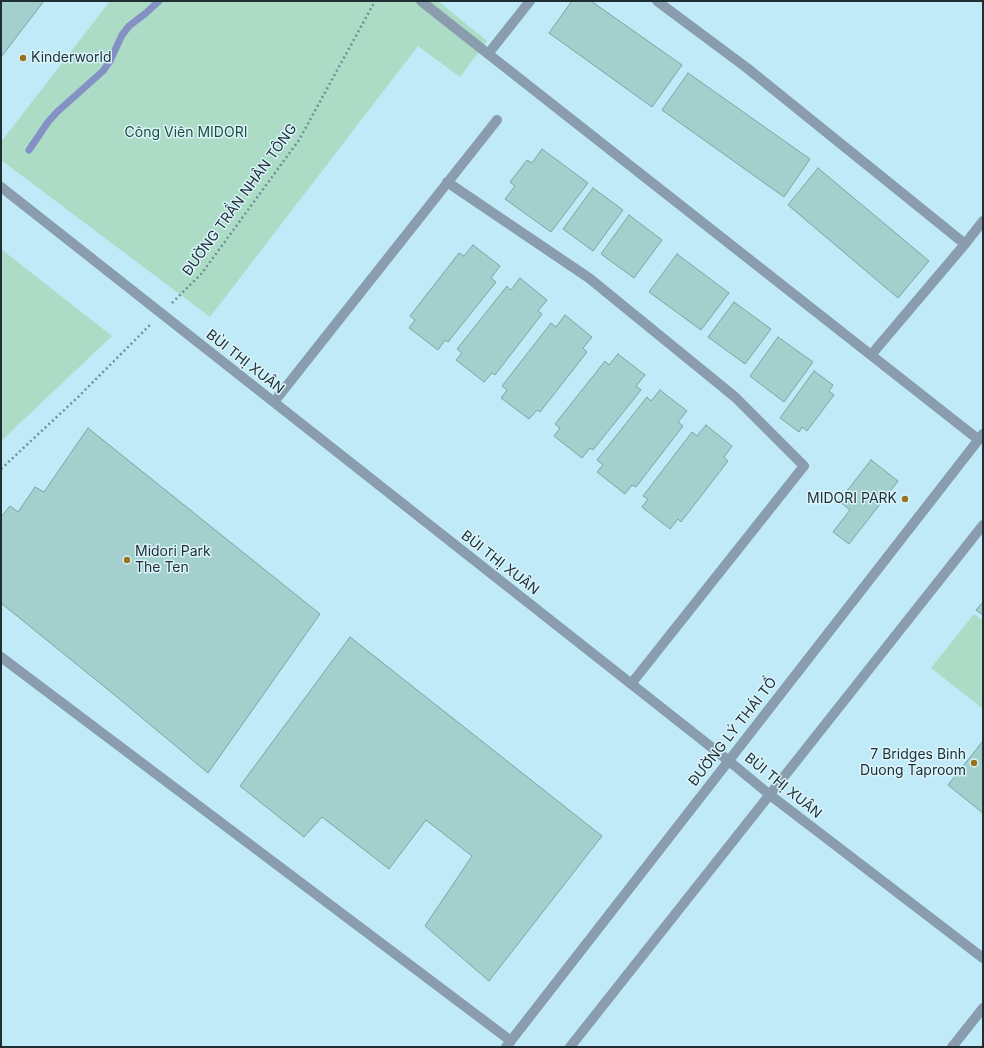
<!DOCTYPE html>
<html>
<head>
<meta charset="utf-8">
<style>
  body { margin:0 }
  #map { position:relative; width:984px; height:1048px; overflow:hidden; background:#c0eaf7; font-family:Inter,sans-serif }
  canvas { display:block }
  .frame { position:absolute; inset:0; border:2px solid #1e2e33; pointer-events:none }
</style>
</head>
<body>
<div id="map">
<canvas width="984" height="1048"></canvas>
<div class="frame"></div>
</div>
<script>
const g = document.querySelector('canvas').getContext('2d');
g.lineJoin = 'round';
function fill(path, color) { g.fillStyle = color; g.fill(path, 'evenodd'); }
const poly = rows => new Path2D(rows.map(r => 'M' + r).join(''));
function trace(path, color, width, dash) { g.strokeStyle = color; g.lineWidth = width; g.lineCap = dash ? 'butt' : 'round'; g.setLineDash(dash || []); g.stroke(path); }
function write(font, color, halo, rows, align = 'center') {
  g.font = font + ' Inter,sans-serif'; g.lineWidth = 3; g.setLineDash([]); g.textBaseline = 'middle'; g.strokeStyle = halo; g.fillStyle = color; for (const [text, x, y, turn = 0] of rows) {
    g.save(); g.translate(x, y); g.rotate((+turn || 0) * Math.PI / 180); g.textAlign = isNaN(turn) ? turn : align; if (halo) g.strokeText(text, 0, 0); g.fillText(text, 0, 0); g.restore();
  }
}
const green = poly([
  [110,1,438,1,487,41,460,77,418,46,210,317,1,160,1,142],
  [1,249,112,336,1,441],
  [974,614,983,621,983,709,931,668]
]);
const stream = poly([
  [29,150,48,122,57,112,103,71,110,61,122,35,129,26,146,13,159,1]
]);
const building = poly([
  [1,1,44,1,1,57,1,1],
  [572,1,591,1,682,65,652,107,549,33,572,1],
  [688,73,810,159,784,197,662,110,688,73],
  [542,149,588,183,551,232,505,199,515,186,510,182,527,160,532,163,542,149],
  [818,168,929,261,898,298,788,205,818,168],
  [593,188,623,210,593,251,563,229,593,188],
  [629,215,662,240,634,278,601,254,629,215],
  [473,245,500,266,491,278,496,282,448,342,445,340,438,350,409,328,415,320,410,316,459,253,464,256,473,245],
  [677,254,729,293,701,330,649,292,677,254],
  [520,278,547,300,538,311,542,314,495,375,492,373,484,382,456,360,462,353,457,349,507,286,511,290,520,278],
  [734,302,771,329,745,364,708,337,734,302],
  [565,315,592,337,583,348,587,352,540,412,537,410,529,419,501,398,507,390,502,386,551,323,556,327,565,315],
  [778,337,813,362,784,402,750,376,778,337],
  [618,354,645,375,636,386,641,390,593,450,590,448,582,458,554,436,560,428,555,424,605,361,609,365,618,354],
  [814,371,833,385,829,391,834,395,807,431,802,427,799,432,780,418,814,371],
  [660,390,687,411,678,422,683,426,636,487,632,485,625,494,597,472,603,465,597,460,647,397,651,401,660,390],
  [706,425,732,446,724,457,728,461,681,522,678,519,670,529,642,507,648,499,643,496,692,432,697,436,706,425],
  [88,428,320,614,208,773,117,697,1,603,1,517,10,506,18,512,35,487,44,492,88,428],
  [871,460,898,481,849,544,833,532,850,510,839,501,871,460],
  [983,602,983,615,976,610,983,602],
  [350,637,602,836,489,981,425,926,472,856,426,820,389,869,322,817,304,837,240,786,350,637],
  [983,741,983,813,948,785,983,741]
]);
const path = poly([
  [172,303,202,273,299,140,375,1],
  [1,469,77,398,150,325]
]);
const minor = poly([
  [421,1,979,440],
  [657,1,747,68,965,244,983,221],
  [488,54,530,1],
  [447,182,589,278,735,397,804,466,631,684],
  [1,187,729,761,770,795,983,958],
  [871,355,965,244],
  [274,402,497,120],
  [1,657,511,1041],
  [506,1047,983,434],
  [570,1047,983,525],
  [952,1047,983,1008]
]);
const markers = [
  [23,58,4,"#98731d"],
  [905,499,4,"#98731d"],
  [127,560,4,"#98731d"],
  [974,763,4,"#98731d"]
];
const poiNames = [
  ["Kinderworld",31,58],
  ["MIDORI PARK",897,499,"right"],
  ["Midori Park",135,552],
  ["The Ten",135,568],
  ["7 Bridges Binh",966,755,"right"],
  ["Duong Taproom",966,771,"right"]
];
const parkNames = [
  ["Công Viên MIDORI",186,133]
];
const streetNames = [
  ["ĐƯỜNG TRẦN NHÂN TÔNG",240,200,-54],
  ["BÙI THỊ XUÂN",245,362,38],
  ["BÙI THỊ XUÂN",500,563,38],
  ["ĐƯỜNG LÝ THÁI TỔ",733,732,-52],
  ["BÙI THỊ XUÂN",783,786,39]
];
fill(green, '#acdcc5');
trace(stream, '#8391c4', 7);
fill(building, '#a3d0cd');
trace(building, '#79a5a2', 1);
trace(path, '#718f98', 2.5, [2, 3]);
trace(minor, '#899daf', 10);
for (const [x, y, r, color] of markers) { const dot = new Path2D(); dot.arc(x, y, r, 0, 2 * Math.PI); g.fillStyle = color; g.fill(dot); trace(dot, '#dbf4fc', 1.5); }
write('14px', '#1e2e33', '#dbf4fc', poiNames, 'left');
write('14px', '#1d4f3b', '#dbf4fc', parkNames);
write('14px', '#1e2e33', '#dbf4fc', streetNames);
</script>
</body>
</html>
